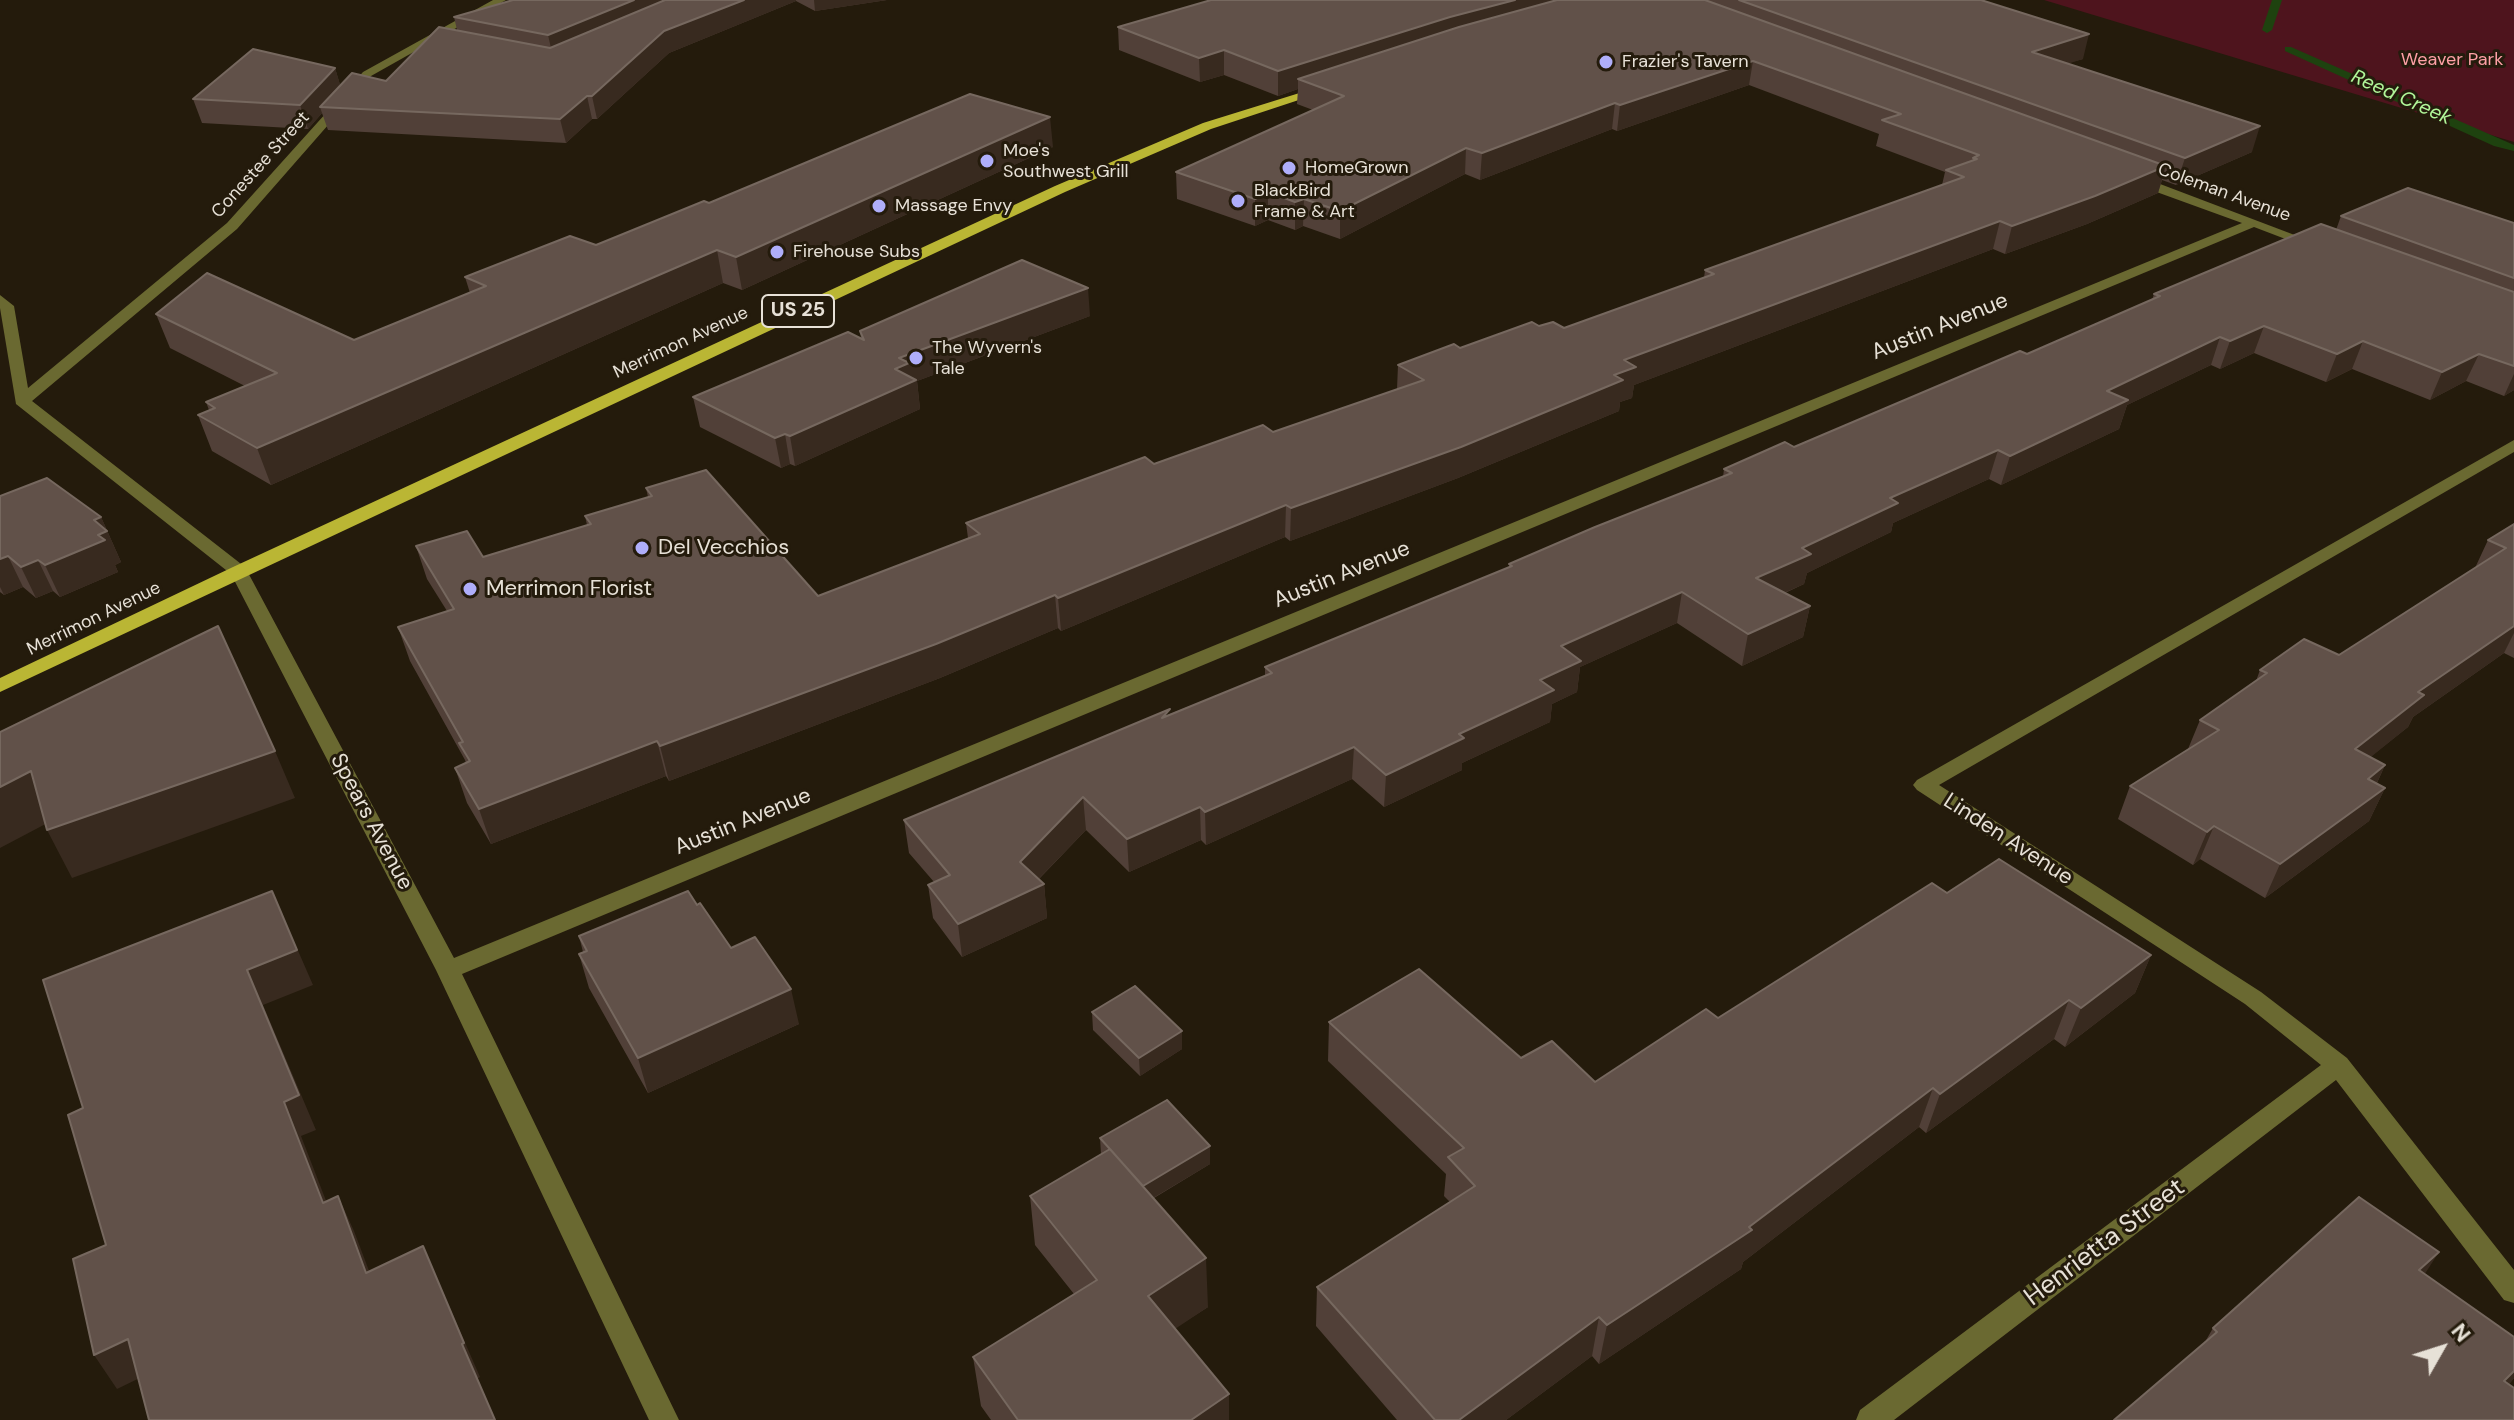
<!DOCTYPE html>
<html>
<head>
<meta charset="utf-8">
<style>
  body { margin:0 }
  #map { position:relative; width:2514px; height:1420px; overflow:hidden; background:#241b0c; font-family:"DM Sans",sans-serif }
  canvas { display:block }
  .north { position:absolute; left:2402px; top:1308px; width:80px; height:80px; -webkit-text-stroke:6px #241b0c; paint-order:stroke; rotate:51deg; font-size:22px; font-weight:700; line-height:32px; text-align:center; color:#e7e1d7 }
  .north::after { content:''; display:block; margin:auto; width:28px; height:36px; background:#e7e1d7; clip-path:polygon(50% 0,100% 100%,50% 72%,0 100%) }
</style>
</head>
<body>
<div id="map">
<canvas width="2514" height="1420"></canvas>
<div class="north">N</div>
</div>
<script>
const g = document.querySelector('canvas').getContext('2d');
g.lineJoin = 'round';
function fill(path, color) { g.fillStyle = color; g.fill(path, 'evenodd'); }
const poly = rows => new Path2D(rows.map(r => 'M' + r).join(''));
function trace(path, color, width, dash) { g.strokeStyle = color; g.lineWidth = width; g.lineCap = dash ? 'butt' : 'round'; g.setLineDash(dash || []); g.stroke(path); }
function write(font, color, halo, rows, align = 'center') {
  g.font = font + ' "DM Sans",sans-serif'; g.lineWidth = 6; g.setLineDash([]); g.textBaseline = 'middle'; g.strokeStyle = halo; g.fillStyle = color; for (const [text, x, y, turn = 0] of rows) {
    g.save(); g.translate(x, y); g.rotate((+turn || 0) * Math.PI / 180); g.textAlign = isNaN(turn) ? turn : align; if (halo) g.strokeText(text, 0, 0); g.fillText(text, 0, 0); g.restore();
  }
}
const green = poly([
  [2044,0,2514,0,2514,142]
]);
const stream = poly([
  [2272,0,2282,0,2272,30,2267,33,2262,30,2272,0],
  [2285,47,2291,47,2514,145,2514,151,2494,146,2285,51,2285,47]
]);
const minor = poly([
  [493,0,506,0,371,76,237,229,32,401,245,567,454,958,2242,223,2129,182,2129,176,2139,176,2321,245,2309,248,2254,227,462,974,679,1420,649,1420,436,970,231,574,16,404,0,308,0,295,14,306,28,388,227,223,363,72,493,0],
  [2514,440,2514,452,1939,785,2261,992,2347,1058,2514,1270,2514,1303,2504,1300,2336,1080,1894,1420,1856,1420,1860,1410,2321,1065,2245,1004,1917,790,1913,785,1917,780,2514,440]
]);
const major = poly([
  [1322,86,1326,87,1326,91,1211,129,1065,192,0,692,0,678,233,567,1055,186,1203,123,1322,86]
]);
const wall = poly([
  [513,0,887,0,815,11,796,1,669,53,597,119,592,119,566,143,328,130,322,113,308,129,202,123,193,99,335,68,340,85,386,81,457,30,454,17],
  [1211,0,1983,0,2083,59,2067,63,2252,152,2176,185,2162,180,2158,193,2087,224,2005,254,1993,249,1634,385,1632,398,1620,402,1619,411,1458,478,1290,541,1285,537,1061,631,1058,628,940,678,669,781,666,776,491,844,467,803,455,768,466,763,465,760,410,661,398,627,447,611,427,579,416,546,483,557,587,525,585,516,648,497,646,488,818,596,968,538,966,523,1154,464,1273,432,1397,389,1398,365,1539,326,1564,328,1704,278,1705,270,1942,185,1945,172,1876,146,1879,134,1749,85,1617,131,1612,129,1480,180,1465,174,1340,239,1303,226,1295,230,1268,220,1255,226,1177,199,1176,172,1313,110,1297,104,1298,89,1278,96,1224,75,1200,82,1119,50,1118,27],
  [1053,147,742,290,723,283,271,485,212,451,198,415,209,410,206,402,245,386,170,348,156,314,354,340,470,293,465,277,596,245,709,203],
  [2341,216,2514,223,2514,390,2504,396,2466,381,2430,400,2352,369,2326,382,2254,353,2220,369,2211,365,2127,405,2119,429,2001,485,1989,479,1893,523,1891,532,1807,573,1804,584,1785,593,1810,606,1803,637,1742,666,1677,623,1580,667,1577,692,1552,704,1550,722,1462,763,1462,770,1384,807,1352,779,1206,845,1201,840,1129,872,1086,830,1039,879,1044,884,1047,918,962,957,933,918,928,885,934,882,909,853,904,820,1265,676,1265,667,1509,567,1509,564,1723,477,1724,469,1794,447,2027,354,2152,300,2154,294,2336,230],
  [1090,316,917,381,920,409,795,466,790,464,781,468,700,427,693,397,861,339,860,331],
  [0,496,101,517,121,562,115,565,118,572,60,597,53,591,36,598,23,587,4,595,0,592],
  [2514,524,2514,658,2504,653,2413,717,2408,727,2370,757,2385,765,2377,783,2385,788,2369,821,2265,898,2200,859,2193,865,2118,819,2130,786,2188,749,2200,720,2256,681,2260,670,2339,655,2475,568,2488,540],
  [1947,893,2151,955,2135,993,2065,1047,2054,1039,1926,1133,1919,1127,1743,1262,1741,1269,1599,1364,1592,1356,1506,1420,1397,1420,1316,1326,1317,1287,1450,1202,1444,1196,1446,1174,1328,1061,1329,1022,1521,1058,1595,1082,1718,1018],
  [697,905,731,948,799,1024,648,1093,589,988,579,954,583,952,579,936],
  [1092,1012,1182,1049,1140,1076,1093,1030],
  [1100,1138,1210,1164,1154,1198,1208,1307,1175,1328,1229,1420,991,1420,981,1406,973,1357,1074,1294,1035,1245,1030,1196,1101,1154],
  [2424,1274,2514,1337,2514,1378,2509,1384,2205,1342,2213,1328]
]);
const shadedWall = poly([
  [634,0,689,0,553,57,548,35],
  [744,0,796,0,796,1,669,53,597,119,592,96,664,31],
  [814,0,887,0,815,11],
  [1515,0,1598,0,1298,79,1298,89,1278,96,1278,71,1450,17],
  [2089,34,2083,59,2026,77,2032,52],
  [1224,50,1224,75,1200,82,1199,58],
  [1753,61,1749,85,1617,131,1620,105],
  [335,68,342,91,320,107,322,113,308,129,300,105],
  [587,96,592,119,566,143,560,119],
  [1615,103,1612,129,1480,180,1482,153],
  [1050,117,1053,147,742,290,736,257],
  [2260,126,2252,152,2176,185,2185,158],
  [1466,148,1465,174,1340,239,1340,211],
  [2166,166,2158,193,2087,224,2005,254,2012,226],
  [1268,192,1268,220,1255,226,1255,199],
  [1304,199,1303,226,1295,230,1295,202],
  [2000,221,1993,249,1634,385,1632,398,1620,402,1619,411,1458,478,1290,541,1291,508,1614,375,1624,360],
  [717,250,723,283,271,485,257,448],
  [1088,288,1090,316,917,381,920,409,795,466,790,436,895,369,899,358],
  [2264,326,2254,353,2220,369,2230,341],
  [2220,337,2211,365,2127,405,2119,429,2001,485,2010,456,2107,391],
  [2363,341,2352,369,2326,382,2337,354],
  [2479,354,2466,381,2430,400,2442,372],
  [2514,374,2514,390,2504,396],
  [785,434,790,464,781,468,775,438],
  [1998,450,1989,479,1893,523,1891,532,1807,573,1804,584,1750,608,1756,578,1802,548,1890,498],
  [1286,505,1285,537,1061,631,1058,598],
  [101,517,121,562,115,565,118,572,60,597,45,565,94,520],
  [8,556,23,587,4,595,0,587,0,559],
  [38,560,53,591,36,598,21,567],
  [1682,592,1677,623,1580,667,1577,692,1552,704,1550,722,1462,763,1462,770,1384,807,1386,775,1459,734,1540,680,1561,646],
  [1055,595,1058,628,940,678,669,781,660,746],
  [1810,606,1803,637,1742,666,1748,634],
  [2514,626,2514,633,2504,653,2413,717,2408,727,2340,782,2355,749,2418,692],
  [657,741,666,776,491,844,479,809],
  [1354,747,1352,779,1206,845,1205,812],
  [275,751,295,798,72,878,47,830],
  [2385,765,2370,798,2368,779],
  [31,771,55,819,0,848,0,787],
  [2385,788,2369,821,2265,898,2280,864],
  [1083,797,1086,830,1025,893,1044,884,1047,918,962,957,958,924],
  [1200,807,1201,840,1129,872,1127,839],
  [2214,826,2200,859,2193,865,2207,832],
  [272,891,313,985,263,1005,316,1130,301,1136,340,1237,323,1203,284,1102,247,970],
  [2151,955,2135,993,2065,1047,2081,1008],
  [791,989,799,1024,648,1093,638,1058],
  [2069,1000,2054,1039,1926,1133,1940,1094],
  [1182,1031,1182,1049,1140,1076,1139,1058],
  [1933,1088,1919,1127,1743,1262,1741,1269,1599,1364,1607,1325,1749,1227],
  [1210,1146,1210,1164,1143,1204,1142,1186],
  [338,1196,354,1231,383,1308,366,1273],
  [423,1246,480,1377,477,1379,462,1344],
  [2439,1252,2410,1297,2419,1270],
  [1206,1258,1208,1307,1151,1345,1148,1296],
  [1599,1317,1592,1356,1506,1420,1459,1420],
  [128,1339,150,1373,117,1389,94,1355],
  [2514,1371,2514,1378,2501,1395,2504,1381],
  [1229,1394,1229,1420,1191,1420]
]);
const building = poly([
  [513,0,634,0,548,35,454,17,513,0],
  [665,0,744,0,664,31,592,96,587,96,560,119,320,107,352,73,386,81,439,27,550,48,665,0],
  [1211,0,1515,0,1450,17,1278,71,1224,50,1199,58,1118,27,1211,0],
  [1557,0,1705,0,2166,166,2095,196,2012,226,2000,221,1624,360,1636,367,1614,375,1623,380,1461,447,1291,508,1286,505,1058,598,1055,595,936,644,660,746,657,741,479,809,455,768,470,761,459,743,463,742,398,627,454,609,416,546,467,531,483,557,591,524,585,516,652,496,646,488,706,470,818,596,980,534,966,523,1145,457,1154,464,1263,425,1273,432,1424,380,1398,365,1454,344,1460,348,1532,322,1539,326,1553,322,1564,328,1714,274,1705,270,1964,177,1946,170,1977,159,1973,158,1979,155,1882,120,1901,114,1753,61,1620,105,1615,103,1482,153,1466,148,1340,211,1304,199,1295,202,1268,192,1255,199,1176,172,1344,96,1298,79,1459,27,1557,0],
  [1739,0,1981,0,2089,34,2032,52,2260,126,2185,158,1739,0],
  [253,49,335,68,300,105,193,99,253,49],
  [970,94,1050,117,736,257,717,250,257,448,198,415,215,408,206,402,277,373,156,314,207,273,354,340,486,286,465,277,570,236,596,245,704,201,709,203,970,94],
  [2408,188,2514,223,2514,278,2341,216,2408,188],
  [2321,224,2514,292,2514,366,2479,354,2442,372,2363,341,2337,354,2264,326,2230,341,2220,337,2107,391,2128,400,2010,456,1998,450,1890,498,1898,503,1802,548,1811,554,1756,578,1810,606,1748,634,1682,592,1561,646,1581,661,1540,680,1554,690,1459,734,1464,738,1386,775,1354,747,1205,812,1200,807,1127,839,1083,797,1020,862,1044,884,958,924,928,885,950,875,904,820,1170,709,1162,718,1272,673,1265,667,1512,566,1509,564,1595,527,1732,473,1724,469,1785,442,1794,447,2020,351,2027,354,2160,296,2154,294,2321,224],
  [1022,260,1088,288,899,358,909,363,895,369,916,380,790,436,785,434,775,438,693,397,848,332,864,340,860,331,1022,260],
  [47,478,101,517,94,520,107,531,98,535,105,540,45,565,38,560,21,567,8,556,0,559,0,496,47,478],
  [2514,524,2514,626,2418,692,2424,695,2355,749,2385,765,2368,779,2385,788,2280,864,2214,826,2207,832,2130,786,2219,730,2200,720,2267,673,2260,670,2304,639,2339,655,2506,548,2488,540,2514,524],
  [218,626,275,751,47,830,31,771,0,787,0,732,218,626],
  [1999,859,2151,955,2081,1008,2069,1000,1940,1094,1933,1088,1749,1227,1752,1230,1607,1325,1599,1317,1459,1420,1435,1420,1317,1287,1475,1186,1448,1157,1464,1148,1329,1022,1419,969,1521,1058,1552,1041,1595,1082,1706,1009,1718,1018,1932,883,1947,893,1999,859],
  [272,891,297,950,247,970,299,1095,284,1102,323,1203,338,1196,366,1273,423,1246,464,1343,462,1344,495,1420,149,1420,128,1339,94,1355,73,1259,106,1245,68,1115,83,1108,43,980,272,891],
  [688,891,697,905,700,903,731,948,755,937,791,989,638,1058,579,954,587,951,579,936,688,891],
  [1135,986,1182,1031,1139,1058,1092,1012,1135,986],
  [1167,1100,1210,1146,1143,1186,1100,1138,1167,1100],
  [1110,1149,1206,1258,1148,1296,1229,1394,1191,1420,1018,1420,973,1357,1097,1280,1030,1196,1110,1149],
  [2359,1197,2439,1252,2419,1270,2514,1337,2514,1371,2504,1381,2514,1388,2514,1420,2114,1420,2217,1332,2213,1328,2359,1197]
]);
const markers = [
  [1606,62,8,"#afaefa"],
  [987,161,8,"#afaefa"],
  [1289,168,8,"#afaefa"],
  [1238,201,8,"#afaefa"],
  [879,206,8,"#afaefa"],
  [777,252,8,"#afaefa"],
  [916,358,8,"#afaefa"],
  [642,548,8,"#afaefa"],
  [470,589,8,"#afaefa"]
];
const farParknames = [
  ["Weaver Park",2452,60]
];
const farPoinames = [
  ["Frazier's Tavern",1622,62],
  ["Moe's",1003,151],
  ["Southwest Grill",1003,172],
  ["HomeGrown",1305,168],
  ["BlackBird",1254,191],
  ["Frame & Art",1254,212],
  ["Massage Envy",895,206],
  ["Firehouse Subs",793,252],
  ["The Wyvern's",932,348],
  ["Tale",932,369]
];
const farStreetnames = [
  ["Conestee Street",261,165,-48],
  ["Coleman Avenue",2224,193,20],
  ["Merrimon Avenue",681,343,-25],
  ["Merrimon Avenue",94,619,-26]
];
const farWaternames = [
  ["Reed Creek",2401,98,24]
];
const shields = [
  [798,311,72]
];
const shieldNames = [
  ["US 25",798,311]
];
const streetNames = [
  ["Austin Avenue",1940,327,-22],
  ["Austin Avenue",1342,575,-22],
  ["Spears Avenue",371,822,62],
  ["Austin Avenue",743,822,-22],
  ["Linden Avenue",2008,840,33]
];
const poiNames = [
  ["Del Vecchios",658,548],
  ["Merrimon Florist",486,589]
];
const nearStreetnames = [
  ["Henrietta Street",2105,1243,-37]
];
fill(green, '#4e141d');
fill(stream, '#1e420f');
fill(minor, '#6a6931');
fill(major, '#bab634');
fill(wall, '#514038');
fill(shadedWall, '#382a1f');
fill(building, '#615149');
trace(building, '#76685f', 2);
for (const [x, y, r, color] of markers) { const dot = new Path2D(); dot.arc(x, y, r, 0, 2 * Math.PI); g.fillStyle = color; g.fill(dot); trace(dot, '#241b0c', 3); }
write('18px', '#fea0a6', '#241b0c', farParknames);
write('18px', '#e7e1d7', '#241b0c', farPoinames, 'left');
write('18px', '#e7e1d7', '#241b0c', farStreetnames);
write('italic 20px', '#b1f699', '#241b0c', farWaternames);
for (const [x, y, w] of shields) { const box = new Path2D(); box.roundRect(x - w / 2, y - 16, w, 32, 6); g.fillStyle = '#241b0c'; g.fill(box); trace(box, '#e7e1d7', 2); }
write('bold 20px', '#e7e1d7', null, shieldNames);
write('22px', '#e7e1d7', '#241b0c', streetNames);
write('22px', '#e7e1d7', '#241b0c', poiNames, 'left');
write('26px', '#e7e1d7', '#241b0c', nearStreetnames);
</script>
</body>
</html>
